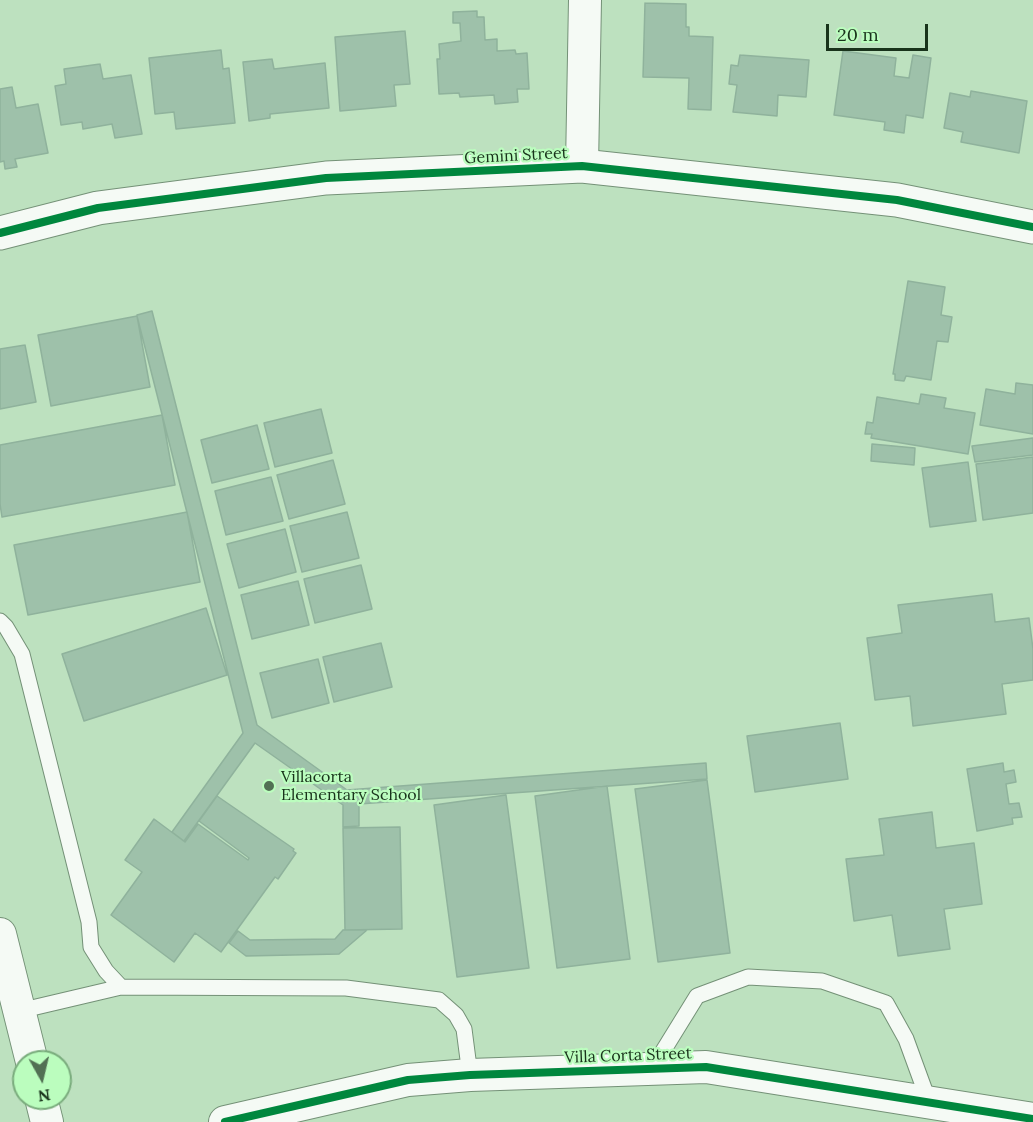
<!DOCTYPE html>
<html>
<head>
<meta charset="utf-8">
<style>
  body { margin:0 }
  #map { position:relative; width:1033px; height:1122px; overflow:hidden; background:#bde1bf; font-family:Lora,serif }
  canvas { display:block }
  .north { position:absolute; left:12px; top:1050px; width:60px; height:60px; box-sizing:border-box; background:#bbfdbe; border:2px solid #7aac7d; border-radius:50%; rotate:172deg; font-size:16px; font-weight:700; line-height:24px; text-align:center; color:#19331b }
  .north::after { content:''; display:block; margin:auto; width:21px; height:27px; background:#527054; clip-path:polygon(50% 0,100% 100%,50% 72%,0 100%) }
  .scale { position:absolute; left:826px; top:24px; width:102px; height:27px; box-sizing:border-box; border:3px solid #19331b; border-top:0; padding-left:8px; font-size:18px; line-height:21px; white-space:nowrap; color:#19331b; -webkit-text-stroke:4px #bbfdbe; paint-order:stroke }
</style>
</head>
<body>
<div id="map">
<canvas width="1033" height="1122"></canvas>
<div class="north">N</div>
<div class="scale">20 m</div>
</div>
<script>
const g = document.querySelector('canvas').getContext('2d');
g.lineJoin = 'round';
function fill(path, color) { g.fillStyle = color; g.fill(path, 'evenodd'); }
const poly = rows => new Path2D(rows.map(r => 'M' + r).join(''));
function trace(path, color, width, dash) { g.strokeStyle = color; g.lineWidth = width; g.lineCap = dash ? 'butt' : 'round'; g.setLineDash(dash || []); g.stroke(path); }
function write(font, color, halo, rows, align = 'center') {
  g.font = font + ' Lora,serif'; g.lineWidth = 4.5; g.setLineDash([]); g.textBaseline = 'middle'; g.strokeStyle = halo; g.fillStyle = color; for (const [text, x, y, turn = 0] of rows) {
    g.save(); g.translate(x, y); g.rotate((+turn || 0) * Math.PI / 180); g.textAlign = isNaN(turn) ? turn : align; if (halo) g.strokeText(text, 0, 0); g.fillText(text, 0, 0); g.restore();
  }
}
const building = poly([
  [645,3,686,4,686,27,689,27,689,36,713,37,711,110,688,109,689,78,643,77,645,3],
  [477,11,477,17,484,17,485,40,497,39,497,51,515,50,516,54,527,53,529,89,517,89,518,102,495,104,494,95,460,97,459,93,439,94,437,59,440,59,439,44,461,41,460,23,453,23,453,12,477,11],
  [405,31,410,84,394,85,396,106,340,111,335,37,405,31],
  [221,50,223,69,229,68,235,123,176,129,174,112,155,114,149,58,221,50],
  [843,51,896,58,894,76,909,78,913,55,931,58,923,118,906,115,904,133,884,130,885,122,834,115,843,51],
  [740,55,809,60,806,97,778,95,777,116,733,112,737,85,729,84,731,65,738,66,740,55],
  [272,59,274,69,325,63,329,108,270,114,270,118,249,121,243,62,272,59],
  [100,64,103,79,131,75,142,134,115,138,112,124,83,129,82,122,61,125,55,86,66,84,64,69,100,64],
  [12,87,16,108,38,104,48,153,15,159,17,167,5,169,4,161,0,162,0,89,12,87],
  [971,91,1027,101,1019,153,961,142,963,132,944,128,950,93,970,97,971,91],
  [908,281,945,287,941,315,952,317,948,342,937,341,931,380,906,376,904,381,895,380,895,374,893,374,908,281],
  [152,311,257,725,347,790,706,763,707,779,359,804,359,826,343,827,343,805,255,743,184,841,172,832,243,733,137,316,137,315,152,311],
  [137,316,150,387,51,406,38,335,137,316],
  [25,345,36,402,0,409,0,349,25,345],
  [1016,383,1033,385,1033,434,980,425,986,389,1015,394,1016,383],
  [921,394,946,398,944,408,975,413,968,454,871,438,872,434,865,434,867,422,873,423,877,397,919,404,921,394],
  [321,409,332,453,275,467,264,423,321,409],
  [162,415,175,485,2,517,0,504,0,445,162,415],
  [257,425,269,469,212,483,201,440,257,425],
  [1033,438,1033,455,975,462,972,446,1033,438],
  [872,444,915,448,914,465,871,461,872,444],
  [1033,457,1033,513,983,520,976,464,1033,457],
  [333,460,345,504,289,519,277,475,333,460],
  [968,462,976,521,930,527,922,468,968,462],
  [271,477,283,521,226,535,215,491,271,477],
  [187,512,200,582,28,615,14,545,187,512],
  [347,512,359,558,302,572,290,526,347,512],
  [285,529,296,572,239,588,227,544,285,529],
  [361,565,372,609,315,623,304,579,361,565],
  [298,581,309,625,252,639,241,595,298,581],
  [992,594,995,622,1029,618,1033,649,1033,680,1002,684,1006,714,913,726,910,696,875,700,867,638,902,633,898,605,992,594],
  [206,608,227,675,84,721,62,654,206,608],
  [381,643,392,687,334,702,323,657,381,643],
  [318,659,329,703,272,718,260,673,318,659],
  [840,723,848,779,755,792,747,736,840,723],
  [1003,763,1004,772,1014,770,1016,782,1006,784,1009,804,1019,803,1022,817,1012,818,1013,824,977,831,967,769,1003,763],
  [707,780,730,953,658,962,635,789,707,780],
  [607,786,630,959,557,968,535,796,607,786],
  [506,795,529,968,457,977,434,805,506,795],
  [217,796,294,849,293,851,296,853,278,879,275,877,221,952,195,933,174,962,111,915,142,872,125,860,154,819,185,842,198,824,248,860,249,858,199,821,217,796],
  [932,812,936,848,974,843,982,904,944,909,950,949,898,956,892,915,854,921,846,859,884,855,879,819,932,812],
  [400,827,402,929,345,930,343,828,400,827],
  [343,930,367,930,339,954,246,956,229,943,238,931,250,940,335,939,343,930]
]);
const service = poly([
  [0,621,6,627,22,654,89,922,91,947,106,971,121,987,346,988,439,1000,456,1015,464,1029,470,1075],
  [19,1011,121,987],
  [652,1069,697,996,748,977,822,981,886,1003,906,1039,929,1102]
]);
const minor = poly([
  [582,166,585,0],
  [0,934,32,1062],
  [41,1098,47,1122],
  [225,1122,408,1080,470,1075,706,1067,1033,1119]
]);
const tertiary = poly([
  [0,233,98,208,326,178,582,166,897,200,1033,227]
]);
const cycleway = poly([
  [0,233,98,208,326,178,582,166,897,200,1033,227],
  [225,1122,408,1080,470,1075,706,1067,1033,1119]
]);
const markers = [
  [269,786,6,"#527054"]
];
const streetNames = [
  ["Gemini Street",516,156,-3],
  ["Villa Corta Street",628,1056,-2]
];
const poiNames = [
  ["Villacorta",281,777],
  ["Elementary School",281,795]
];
fill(building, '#9ec1aa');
trace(building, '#8fb29c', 1.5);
trace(service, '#749177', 17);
trace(minor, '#749177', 34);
trace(tertiary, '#749177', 35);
trace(service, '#f5faf5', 15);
trace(minor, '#f5faf5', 32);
trace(tertiary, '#f5faf5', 33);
trace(cycleway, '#00873e', 8);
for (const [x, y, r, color] of markers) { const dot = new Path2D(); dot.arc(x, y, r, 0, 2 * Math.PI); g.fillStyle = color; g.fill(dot); trace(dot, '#bbfdbe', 2); }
write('16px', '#19331b', '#bbfdbe', streetNames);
write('16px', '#19331b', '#bbfdbe', poiNames, 'left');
</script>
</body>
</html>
